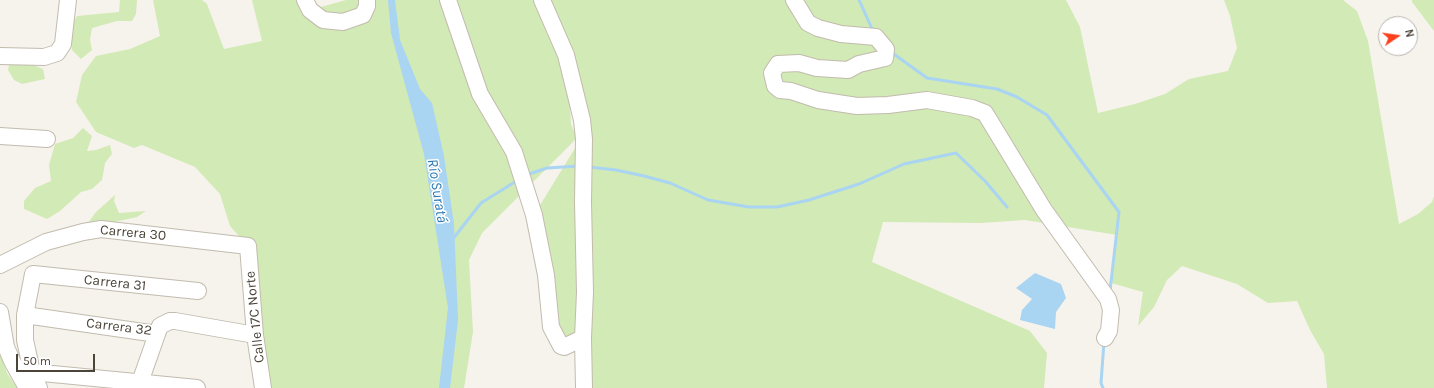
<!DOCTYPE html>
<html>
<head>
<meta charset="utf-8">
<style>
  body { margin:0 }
  #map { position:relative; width:1434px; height:388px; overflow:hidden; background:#f6f3ec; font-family:Karla,sans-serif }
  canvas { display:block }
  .north { position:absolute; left:1378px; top:16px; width:40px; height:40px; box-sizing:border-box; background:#fff; border:1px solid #b7b4b0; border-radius:50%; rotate:77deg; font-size:11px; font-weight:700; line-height:16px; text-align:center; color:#4b4439 }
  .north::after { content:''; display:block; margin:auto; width:14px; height:18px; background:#fc3f1d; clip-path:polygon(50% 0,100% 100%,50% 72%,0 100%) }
  .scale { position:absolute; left:16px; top:354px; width:79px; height:18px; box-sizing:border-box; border:2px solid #4b4439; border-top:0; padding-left:5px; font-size:12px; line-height:14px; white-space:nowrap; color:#4b4439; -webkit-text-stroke:3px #fff; paint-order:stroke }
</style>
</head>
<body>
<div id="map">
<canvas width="1434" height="388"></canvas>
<div class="north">N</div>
<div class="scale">50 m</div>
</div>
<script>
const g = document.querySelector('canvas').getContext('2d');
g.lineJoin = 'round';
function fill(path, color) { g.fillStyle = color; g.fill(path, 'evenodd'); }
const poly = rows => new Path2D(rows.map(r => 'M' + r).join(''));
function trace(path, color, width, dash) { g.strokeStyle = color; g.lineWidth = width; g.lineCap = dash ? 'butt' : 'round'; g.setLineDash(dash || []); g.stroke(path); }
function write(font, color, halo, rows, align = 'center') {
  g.font = font + ' Karla,sans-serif'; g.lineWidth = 3; g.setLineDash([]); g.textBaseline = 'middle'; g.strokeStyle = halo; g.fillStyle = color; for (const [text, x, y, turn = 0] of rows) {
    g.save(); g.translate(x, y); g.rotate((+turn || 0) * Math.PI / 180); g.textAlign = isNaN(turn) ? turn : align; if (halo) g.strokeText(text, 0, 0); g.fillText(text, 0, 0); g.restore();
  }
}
const green = poly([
  [120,0,137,0,136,14,132,21,117,21,92,28,90,40,92,50,81,59,72,50,70,27,77,16,119,12],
  [153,0,202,0,207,4,224,49,262,41,252,0,305,0,310,10,346,0,1066,0,1080,27,1098,113,1135,104,1165,94,1189,79,1228,71,1237,48,1230,16,1224,0,1343,0,1357,11,1368,41,1399,224,1418,214,1432,202,1434,196,1434,388,1327,388,1324,354,1310,330,1297,301,1268,303,1237,284,1182,266,1167,280,1154,307,1138,326,1143,292,1111,283,1117,235,1025,220,981,223,883,222,872,262,1030,331,1047,353,1044,388,575,388,576,344,562,347,534,215,580,140,573,107,570,106,571,124,577,138,482,233,469,260,473,332,464,388,263,388,248,246,230,226,220,194,195,167,142,145,134,148,96,132,76,102,82,75,96,56,130,49,160,36],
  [1412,0,1434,0,1434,31,1412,2],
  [23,61,43,69,45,79,22,84,14,80,8,70,9,65],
  [83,128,92,136,87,151,96,150,110,145,112,154,105,163,102,180,92,189,81,192,60,211,47,219,24,209,24,201,35,188,51,181,49,165,55,144,73,138],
  [115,195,114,201,119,213,146,211,137,217,114,222,88,223,96,212],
  [0,352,7,373,17,388,0,388]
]);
const water = poly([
  [388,0,395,0,400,40,420,89,432,103,444,156,454,224,458,320,450,388,439,388,448,308,424,154,391,33],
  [1035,273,1061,284,1066,298,1056,312,1055,329,1020,320,1022,310,1032,299,1016,288]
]);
const stream = poly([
  [859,0,873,31],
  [891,52,927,78,997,89,1017,97,1047,115,1119,212,1110,291],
  [589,167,616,170,644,176,670,183,708,200,749,207,777,207,809,200,859,184,904,164,956,153,985,181,1007,207],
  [526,175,547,168,579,166],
  [452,240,481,203,518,180],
  [1103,388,1101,383,1104,342]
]);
const minor = poly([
  [305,0,310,10,323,20,343,22,363,15,367,6,367,0],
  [448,0,480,94,514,152,534,215,546,275,551,327,561,346,564,347,583,338,585,292,583,202,584,139,582,120,566,55,542,0],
  [794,0,808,23,818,28,841,34,876,37,886,49,885,58,859,64,848,70,817,68,799,63,778,64,772,73,775,86,780,90,791,91,818,100,857,106,888,105,927,100,972,108,985,113,1044,210,1108,299,1111,310,1109,331,1105,338],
  [0,56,44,57,57,53,63,44,68,0],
  [0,136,47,139],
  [0,265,46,242,83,232,101,229,248,246,255,335,263,388],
  [0,312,6,347,12,361,27,388],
  [25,315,157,334,160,326,170,321,175,321,255,335],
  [583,338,584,388],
  [32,372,197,388],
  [39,388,32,372,25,340,25,315,33,274,198,291],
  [138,388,157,334]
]);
const streetNames = [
  ["Carrera 30",133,233,5],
  ["Carrera 31",115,283,6],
  ["Calle 17C Norte",255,317,-96],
  ["Carrera 32",119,327,7]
];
const waterNames = [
  ["Río Suratá",437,191,81]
];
fill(green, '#d2eab5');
fill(water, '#a9d4f2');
trace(stream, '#a9d4f2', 3);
trace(minor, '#c2bbae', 18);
trace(minor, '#fff', 16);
write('14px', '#4b4439', '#fff', streetNames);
write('italic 15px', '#2e7ab2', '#fff', waterNames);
</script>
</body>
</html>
